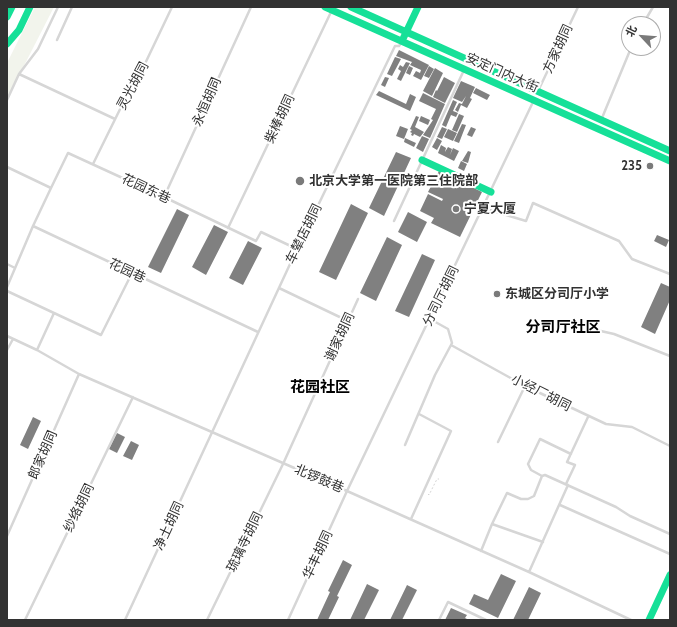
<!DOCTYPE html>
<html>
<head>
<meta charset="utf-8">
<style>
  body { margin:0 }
  #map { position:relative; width:677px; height:627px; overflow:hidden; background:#fff; font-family:Cabin,"Noto Sans SC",sans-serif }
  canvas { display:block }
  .frame { position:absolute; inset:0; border:8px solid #323232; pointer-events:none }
  .north { position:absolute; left:621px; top:16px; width:40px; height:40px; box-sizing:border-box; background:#fff; border:1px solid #adadad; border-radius:50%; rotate:296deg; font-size:11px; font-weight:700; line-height:16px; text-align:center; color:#323232 }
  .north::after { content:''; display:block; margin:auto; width:14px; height:18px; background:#7a7a7a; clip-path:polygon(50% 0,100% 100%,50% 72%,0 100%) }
</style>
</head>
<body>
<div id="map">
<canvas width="677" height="627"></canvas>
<div class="frame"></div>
<div class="north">北</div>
</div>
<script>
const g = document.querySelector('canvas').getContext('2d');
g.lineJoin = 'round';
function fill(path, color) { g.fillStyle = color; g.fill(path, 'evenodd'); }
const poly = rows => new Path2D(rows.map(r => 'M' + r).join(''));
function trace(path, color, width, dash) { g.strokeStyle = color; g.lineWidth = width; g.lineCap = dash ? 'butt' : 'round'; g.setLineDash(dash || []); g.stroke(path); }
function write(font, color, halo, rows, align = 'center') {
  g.font = font + ' Cabin,"Noto Sans SC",sans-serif'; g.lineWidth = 4; g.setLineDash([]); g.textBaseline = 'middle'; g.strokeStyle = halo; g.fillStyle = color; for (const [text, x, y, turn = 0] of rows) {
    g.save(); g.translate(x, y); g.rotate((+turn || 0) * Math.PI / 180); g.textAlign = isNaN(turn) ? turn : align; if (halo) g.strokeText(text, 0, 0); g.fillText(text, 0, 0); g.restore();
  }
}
const green = poly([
  [35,7,54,7,7,99,7,63]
]);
const building = poly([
  [399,50,429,65,421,80,413,76,416,71,420,73,421,70,410,65,412,62,396,56],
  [395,57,401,59,392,76,387,74],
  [406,62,410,63,401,81,397,79,401,71,398,69,400,65,403,67],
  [409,66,413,68,410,75,406,73],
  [429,66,434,69,429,78,424,76],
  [435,68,443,73,432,96,423,91],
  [385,77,389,78,385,87,381,85],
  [444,77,455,83,445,103,433,97,436,90,437,91],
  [461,81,475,87,470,98,472,99,467,108,461,105,458,112,455,110,459,103,462,104,466,96,462,102,453,98],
  [476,88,490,95,487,100,473,93],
  [379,91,406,104,410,94,416,97,410,111,376,95],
  [423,93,445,104,430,138,423,135,433,120,431,119,436,109,419,101],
  [453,100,457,102,453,111,458,113,456,117,451,115,446,127,442,125],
  [459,114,464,116,457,132,452,130],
  [416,116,419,117,415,127,424,132,420,137,414,134,413,136,411,135,412,133,410,132,412,130,410,129],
  [421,116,430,120,428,125,419,121],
  [462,124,466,125,459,143,454,141],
  [400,126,408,129,404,139,396,136],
  [442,127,447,129,442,139,437,137],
  [471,127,476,129,472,137,467,135],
  [448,129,457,133,453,141,444,137],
  [422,136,429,139,423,152,416,148],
  [405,138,416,143,414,147,404,142],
  [437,138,442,141,437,150,432,147],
  [441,145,446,148,445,152,448,147,452,149,450,155,453,148,459,151,454,161,438,153],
  [468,151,471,152,468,163,462,161],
  [396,152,411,158,384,216,369,208],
  [461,161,467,164,464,171,458,168],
  [439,171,482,192,460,237,431,223,434,218,420,211,428,194,442,201,443,199,428,192],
  [351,204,368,213,336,280,319,272],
  [177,209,189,215,161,273,148,267],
  [408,212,427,222,417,242,398,232],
  [214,225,228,232,206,275,192,267],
  [657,235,669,240,666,247,654,241],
  [387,237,402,245,376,301,360,293],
  [248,241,262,248,243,285,229,278],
  [422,254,435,260,409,317,395,311],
  [661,283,670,287,670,300,655,334,641,327],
  [33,417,41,421,28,449,20,445],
  [117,433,125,437,117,453,109,449],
  [131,441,139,445,132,460,123,456],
  [343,560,352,565,337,596,339,597,328,620,317,620,330,592,328,591],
  [501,574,516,581,498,618,469,604,474,594,488,600],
  [367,584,379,590,364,620,350,620],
  [407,585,417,590,402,620,390,620],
  [529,587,541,593,528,620,513,620],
  [451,608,467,615,465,618,469,620,445,620]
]);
const path = poly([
  [428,494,429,495,437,479,439,479]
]);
const lane = poly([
  [643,24,653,7],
  [57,40,72,7],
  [19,74,38,49,58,7],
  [539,89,578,7],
  [7,100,19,74,115,119],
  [602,118,631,48],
  [93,164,128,93,132,91,172,7],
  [7,167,51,188],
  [164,197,251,7],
  [483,208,526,221,533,203,619,241,632,259,670,274],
  [394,221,464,70],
  [228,228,331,12],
  [7,264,15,268],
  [7,287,33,226],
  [279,288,348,321],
  [7,291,101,335,132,273],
  [430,319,448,329,452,343,451,345,525,386,606,424,632,427,670,446],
  [577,322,592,329,614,334,670,356],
  [258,332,33,226,51,188,68,153,164,197,256,241,261,232,297,249],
  [7,336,37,350,79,374,347,491,529,572,631,620],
  [7,350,13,339],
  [37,350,54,313],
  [498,442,525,386],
  [405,445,435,375,451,345],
  [542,476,531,470,528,464,540,439,571,454],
  [566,484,575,465,567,462,588,417],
  [560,505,670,554],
  [411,519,451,431,419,414],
  [492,524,507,493,521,499,528,499,534,496,542,476,545,475,616,507,630,516,670,534],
  [7,536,79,374],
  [481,551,492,524,543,542],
  [529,572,568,485],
  [25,620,133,397],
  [125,620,297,249,395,46,399,46,401,43],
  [207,620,283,464,358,299],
  [288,620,347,491,533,102],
  [439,620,448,602,486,620]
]);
const fast = poly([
  [325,7,670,161],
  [351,7,670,151],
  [7,17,12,7],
  [402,41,418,7],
  [7,44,19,30,30,7],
  [422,160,491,192],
  [649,620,670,575]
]);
const markers = [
  [650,166,4,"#7a7a7a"],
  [300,181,5,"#7a7a7a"],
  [456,209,4,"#7a7a7a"],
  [497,294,4,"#7a7a7a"]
];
const streetNames = [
  ["方家胡同",558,49,-65],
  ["安定门内大街",502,73,24],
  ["灵光胡同",133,86,-62],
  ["永恒胡同",207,102,-66],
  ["柴棒胡同",280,119,-65],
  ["花园东巷",146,189,25],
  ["车辇店胡同",304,234,-64],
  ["花园巷",127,271,25],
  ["分司厅胡同",441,296,-64],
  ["谢家胡同",340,337,-65],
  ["小经厂胡同",541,393,27],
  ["郎家胡同",43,455,-66],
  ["北锣鼓巷",319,479,23],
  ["纱络胡同",79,508,-64],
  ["净土胡同",169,526,-65],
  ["琉璃寺胡同",245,542,-64],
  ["华丰胡同",318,555,-65]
];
const poiNames = [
  ["235",642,166,"right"],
  ["北京大学第一医院第三住院部",309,181],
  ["宁夏大厦",464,209],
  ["东城区分司厅小学",505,294]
];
const quarterNames = [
  ["分司厅社区",563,328],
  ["花园社区",320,388]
];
fill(green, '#f2f4ec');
fill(building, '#808080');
trace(path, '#d5d5d5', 1, [2, 2]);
trace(lane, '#d6d6d6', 2.5);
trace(fast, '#16e098', 7);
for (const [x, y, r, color] of markers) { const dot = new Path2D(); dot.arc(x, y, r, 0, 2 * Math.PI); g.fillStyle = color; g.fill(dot); trace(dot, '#fff', 1.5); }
write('13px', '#323232', '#fff', streetNames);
write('bold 13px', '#323232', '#fff', poiNames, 'left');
write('bold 15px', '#000', '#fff', quarterNames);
</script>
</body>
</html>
